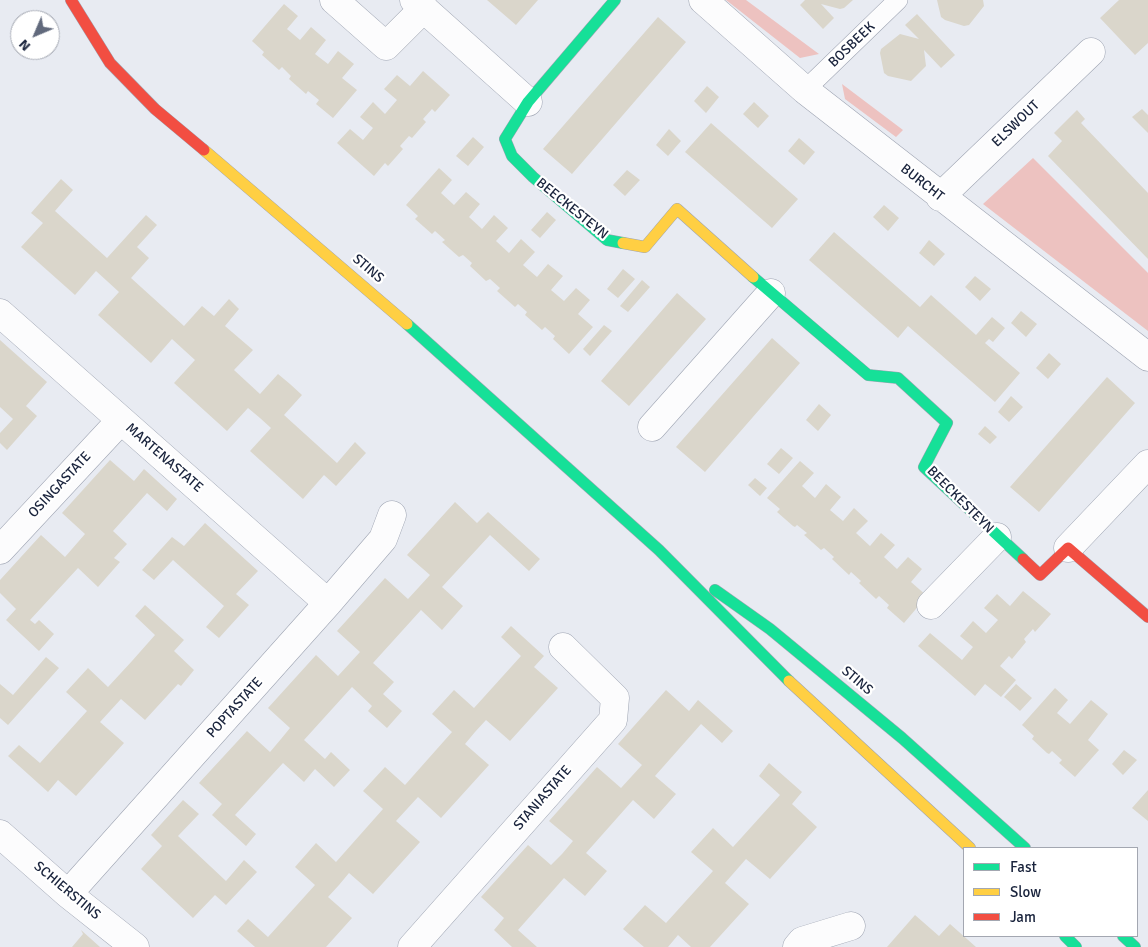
<!DOCTYPE html>
<html>
<head>
<meta charset="utf-8">
<style>
  body { margin:0 }
  #map { position:relative; width:1148px; height:947px; overflow:hidden; background:#e8ebf2; font-family:Signika,sans-serif }
  canvas { display:block }
  .legend { position:absolute; left:963px; top:847px; width:175px; height:90px; box-sizing:border-box; background:#fff; border:1px solid #a3a7b1; margin:0; padding:6px 9px; list-style:none; font-size:15px; color:#19233c }
  .legend li { display:flex; align-items:center; gap:10px; height:25px }
  .legend b { width:25px; border:1px solid #a3a7b1 }
  .north { position:absolute; left:10px; top:10px; width:50px; height:50px; box-sizing:border-box; background:#fff; border:1px solid #a3a7b1; border-radius:50%; rotate:225deg; font-size:14px; font-weight:700; line-height:20px; text-align:center; color:#19233c }
  .north::after { content:''; display:block; margin:auto; width:18px; height:22px; background:#61697c; clip-path:polygon(50% 0,100% 100%,50% 72%,0 100%) }
</style>
</head>
<body>
<div id="map">
<canvas width="1148" height="947"></canvas>
<ul class="legend">
<li><b style="height:6px;background:#16e098"></b>Fast</li>
<li><b style="height:6px;background:#ffcf43"></b>Slow</li>
<li><b style="height:6px;background:#f24e42"></b>Jam</li>
</ul>
<div class="north">N</div>
</div>
<script>
const g = document.querySelector('canvas').getContext('2d');
g.lineJoin = 'round';
function fill(path, color) { g.fillStyle = color; g.fill(path, 'evenodd'); }
const poly = rows => new Path2D(rows.map(r => 'M' + r).join(''));
function trace(path, color, width, dash) { g.strokeStyle = color; g.lineWidth = width; g.lineCap = dash ? 'butt' : 'round'; g.setLineDash(dash || []); g.stroke(path); }
function write(font, color, halo, rows, align = 'center') {
  g.font = font + ' Signika,sans-serif'; g.lineWidth = 4.5; g.setLineDash([]); g.textBaseline = 'middle'; g.strokeStyle = halo; g.fillStyle = color; for (const [text, x, y, turn = 0] of rows) {
    g.save(); g.translate(x, y); g.rotate((+turn || 0) * Math.PI / 180); g.textAlign = isNaN(turn) ? turn : align; if (halo) g.strokeText(text, 0, 0); g.fillText(text, 0, 0); g.restore();
  }
}
const forest = poly([
  [726,0,746,0,819,54,800,58],
  [842,84,903,130,896,137,845,99],
  [1033,158,1148,273,1148,331,983,204]
]);
const building = poly([
  [487,0,538,0,516,25],
  [805,0,853,0,844,8,840,9,821,4,834,18,823,29,800,5],
  [937,0,983,0,984,6,969,25,964,26,945,20,941,17],
  [1119,0,1148,0,1148,43,1135,55,1100,18],
  [284,4,298,16,287,29,300,40,311,27,326,40,315,54,328,64,338,51,354,64,342,78,357,90,333,118,316,104,319,100,308,91,306,94,289,79,291,76,282,67,279,70,262,55,264,52,252,41],
  [917,14,955,55,941,68,924,50,926,66,911,81,888,76,884,73,880,53,881,49,900,34,919,39,905,25],
  [658,17,686,42,572,174,543,149],
  [423,71,450,95,435,112,432,109,423,119,426,122,412,138,409,136,400,146,403,149,388,166,385,163,374,176,337,143,350,129,363,140,373,128,360,117,373,102,385,114,397,100,384,89,397,75,410,86],
  [707,86,719,97,706,113,694,101],
  [754,102,769,116,758,128,743,114],
  [1142,109,1148,115,1148,133,1132,117],
  [1077,110,1085,119,1081,123,1148,193,1148,259,1048,156,1062,141,1054,133],
  [711,123,798,199,772,228,685,152],
  [669,129,681,141,668,156,656,145],
  [473,137,484,147,468,166,456,156],
  [799,138,815,152,804,165,788,151],
  [439,168,452,180,441,193,454,205,466,192,480,204,469,217,482,229,494,215,508,228,496,241,509,253,521,239,535,252,523,265,537,277,548,264,563,276,551,290,564,301,576,288,590,300,578,314,593,327,569,354,553,339,555,336,545,327,542,330,525,315,527,312,518,304,515,307,497,291,500,288,490,279,486,281,470,266,472,263,463,255,459,257,442,242,445,240,435,231,432,234,415,219,418,216,406,205],
  [627,170,640,180,625,196,613,185],
  [61,179,73,190,55,211,107,258,146,215,157,225,137,247,149,258,131,278,184,326,202,306,214,316,229,299,239,309,225,326,253,350,234,370,260,394,278,374,290,384,302,395,284,415,337,463,355,442,366,453,336,486,324,475,303,499,250,451,271,428,260,418,248,408,227,431,174,383,195,360,184,350,172,339,151,363,98,315,119,292,107,281,96,271,75,295,21,247,43,223,31,213],
  [884,205,899,218,888,231,873,217],
  [547,212,556,220,540,238,531,230],
  [834,232,920,307,931,295,976,335,992,317,1005,328,993,342,989,339,985,343,1020,373,995,402,908,326,898,338,809,260],
  [929,240,945,254,934,266,919,253],
  [623,269,635,279,618,298,607,289],
  [975,276,991,289,980,301,965,287],
  [642,280,650,287,628,312,620,306],
  [677,293,706,319,629,406,601,381],
  [1021,311,1037,324,1026,337,1011,323],
  [604,325,612,331,590,356,583,349],
  [772,338,800,363,705,472,676,447],
  [0,340,47,382,26,406,37,416,7,450,0,443,0,433,13,419,0,407],
  [1049,353,1061,364,1048,379,1036,368],
  [1107,377,1135,403,1039,512,1010,487],
  [1011,396,1023,407,1009,422,998,412],
  [819,404,831,415,818,431,806,420],
  [985,426,997,437,990,444,978,434],
  [781,448,793,458,779,474,767,464],
  [110,460,134,481,144,469,177,499,167,511,147,493,113,531,127,544,114,558,120,562,98,587,78,568,30,620,35,624,39,620,54,634,39,651,6,620,16,609,0,593,0,580,41,535,65,557,85,534,62,513],
  [800,461,814,473,802,486,815,498,826,484,841,497,830,510,843,521,854,508,868,521,856,533,870,546,881,533,895,545,884,557,897,569,908,557,922,569,911,582,927,596,904,623,887,608,889,605,879,596,876,599,859,583,861,581,851,572,849,575,832,559,834,557,824,548,821,550,804,535,807,533,797,525,795,527,793,526,777,512,780,509,767,498],
  [755,478,767,488,760,496,748,485],
  [455,502,477,523,488,512,540,559,529,571,490,535,442,587,463,606,442,630,421,610,373,663,394,682,383,694,402,711,387,728,368,711,372,706,352,687,304,740,325,759,331,752,350,770,334,787,315,769,304,782,283,763,235,815,256,834,246,846,212,815,222,804,199,783,247,731,270,752,281,739,290,728,268,708,316,655,338,676,360,652,337,631,385,578,408,599,430,575,407,555],
  [205,523,258,571,236,594,249,605,219,638,206,627,224,606,173,560,154,580,142,570,172,537,184,546],
  [1023,591,1051,614,1035,632,1033,629,1024,639,1026,642,1012,659,1009,656,1000,666,1016,680,1001,697,985,684,975,696,918,646,930,633,962,660,973,647,960,636,973,621,986,633,998,620,984,608,997,594,1010,606],
  [145,605,184,640,174,651,194,670,181,686,178,684,145,720,121,699,100,722,124,743,76,796,58,780,48,792,8,756,19,745,40,763,87,711,66,692,88,668,108,687,132,661,155,635,135,616],
  [511,626,544,656,534,667,558,688,510,741,486,720,475,732,465,744,489,765,441,818,418,797,396,821,420,842,373,894,349,873,339,885,328,897,352,918,326,947,255,947,237,931,248,919,268,937,315,885,295,867,316,843,336,862,383,809,363,791,385,767,405,785,452,732,432,714,454,690,474,708,521,656,501,637],
  [46,657,59,668,8,725,0,718,0,684,13,695],
  [1016,684,1032,698,1020,711,1004,697],
  [1055,688,1068,700,1057,713,1070,724,1091,700,1108,714,1088,740,1099,750,1075,777,1059,763,1062,760,1052,751,1049,754,1047,753,1032,739,1034,736,1022,725],
  [666,690,689,711,698,700,733,731,722,743,701,724,655,776,676,794,654,819,633,800,586,853,607,871,585,896,564,878,518,930,537,947,512,947,494,930,504,918,481,897,528,845,551,865,562,854,573,841,549,821,597,767,621,788,642,765,618,744],
  [1124,750,1137,760,1123,775,1112,764],
  [769,763,802,792,792,804,817,827,770,879,746,859,725,883,749,904,710,947,691,947,678,935,668,947,644,947,623,929,645,905,666,923,713,871,691,852,713,828,733,847,780,795,759,776],
  [1148,790,1148,821,1132,808],
  [183,800,199,814,178,836,226,881,244,860,257,872,226,905,215,895,193,918,141,869,162,846,151,835],
  [915,915,939,936,950,924,976,947,887,947],
  [81,930,100,947,72,947,83,934]
]);
const lane = poly([
  [805,90,898,0]
]);
const street = poly([
  [334,0,386,46,424,8],
  [414,0,528,102],
  [703,0,805,90,1148,357],
  [940,197,1091,52],
  [0,313,328,603],
  [652,427,771,293],
  [1068,548,1148,464],
  [0,550,121,420],
  [931,605,997,537],
  [0,834,68,894,135,947],
  [68,894,328,603,383,539,392,515],
  [412,947,613,720,615,698,563,647],
  [797,947,802,941,851,926]
]);
const fast = poly([
  [615,0,528,102,505,139,512,156,533,177,607,240,623,243],
  [753,277,868,375,898,378,947,423,924,467,1023,559],
  [407,324,659,550,789,681],
  [715,590,770,629,902,738,1025,848],
  [1065,936,1076,947],
  [1123,936,1135,947]
]);
const slow = poly([
  [204,150,407,324],
  [623,243,645,247,677,209,753,277],
  [789,681,970,848]
]);
const jam = poly([
  [71,0,110,63,155,109,204,150],
  [1023,559,1040,575,1068,548,1148,617]
]);
const streetNames = [
  ["BOSBEEK",852,45,-44],
  ["ELSWOUT",1016,124,-44],
  ["BURCHT",922,183,38],
  ["BEECKESTEYN",572,209,39],
  ["STINS",368,269,40],
  ["MARTENASTATE",164,458,41],
  ["OSINGASTATE",60,485,-47],
  ["BEECKESTEYN",960,500,45],
  ["STINS",857,681,40],
  ["POPTASTATE",235,708,-48],
  ["STANIASTATE",543,798,-49],
  ["SCHIERSTINS",67,891,40]
];
fill(forest, '#edc2c0');
fill(building, '#dad6cb');
trace(lane, '#9ea4b2', 20);
trace(street, '#9ea4b2', 29);
trace(fast, '#9ea4b2', 12);
trace(slow, '#9ea4b2', 12);
trace(jam, '#9ea4b2', 12);
trace(lane, '#fcfcfd', 19);
trace(street, '#fcfcfd', 28);
trace(fast, '#16e098', 11);
trace(slow, '#ffcf43', 11);
trace(jam, '#f24e42', 11);
write('14px', '#19233c', '#fff', streetNames);
</script>
</body>
</html>
